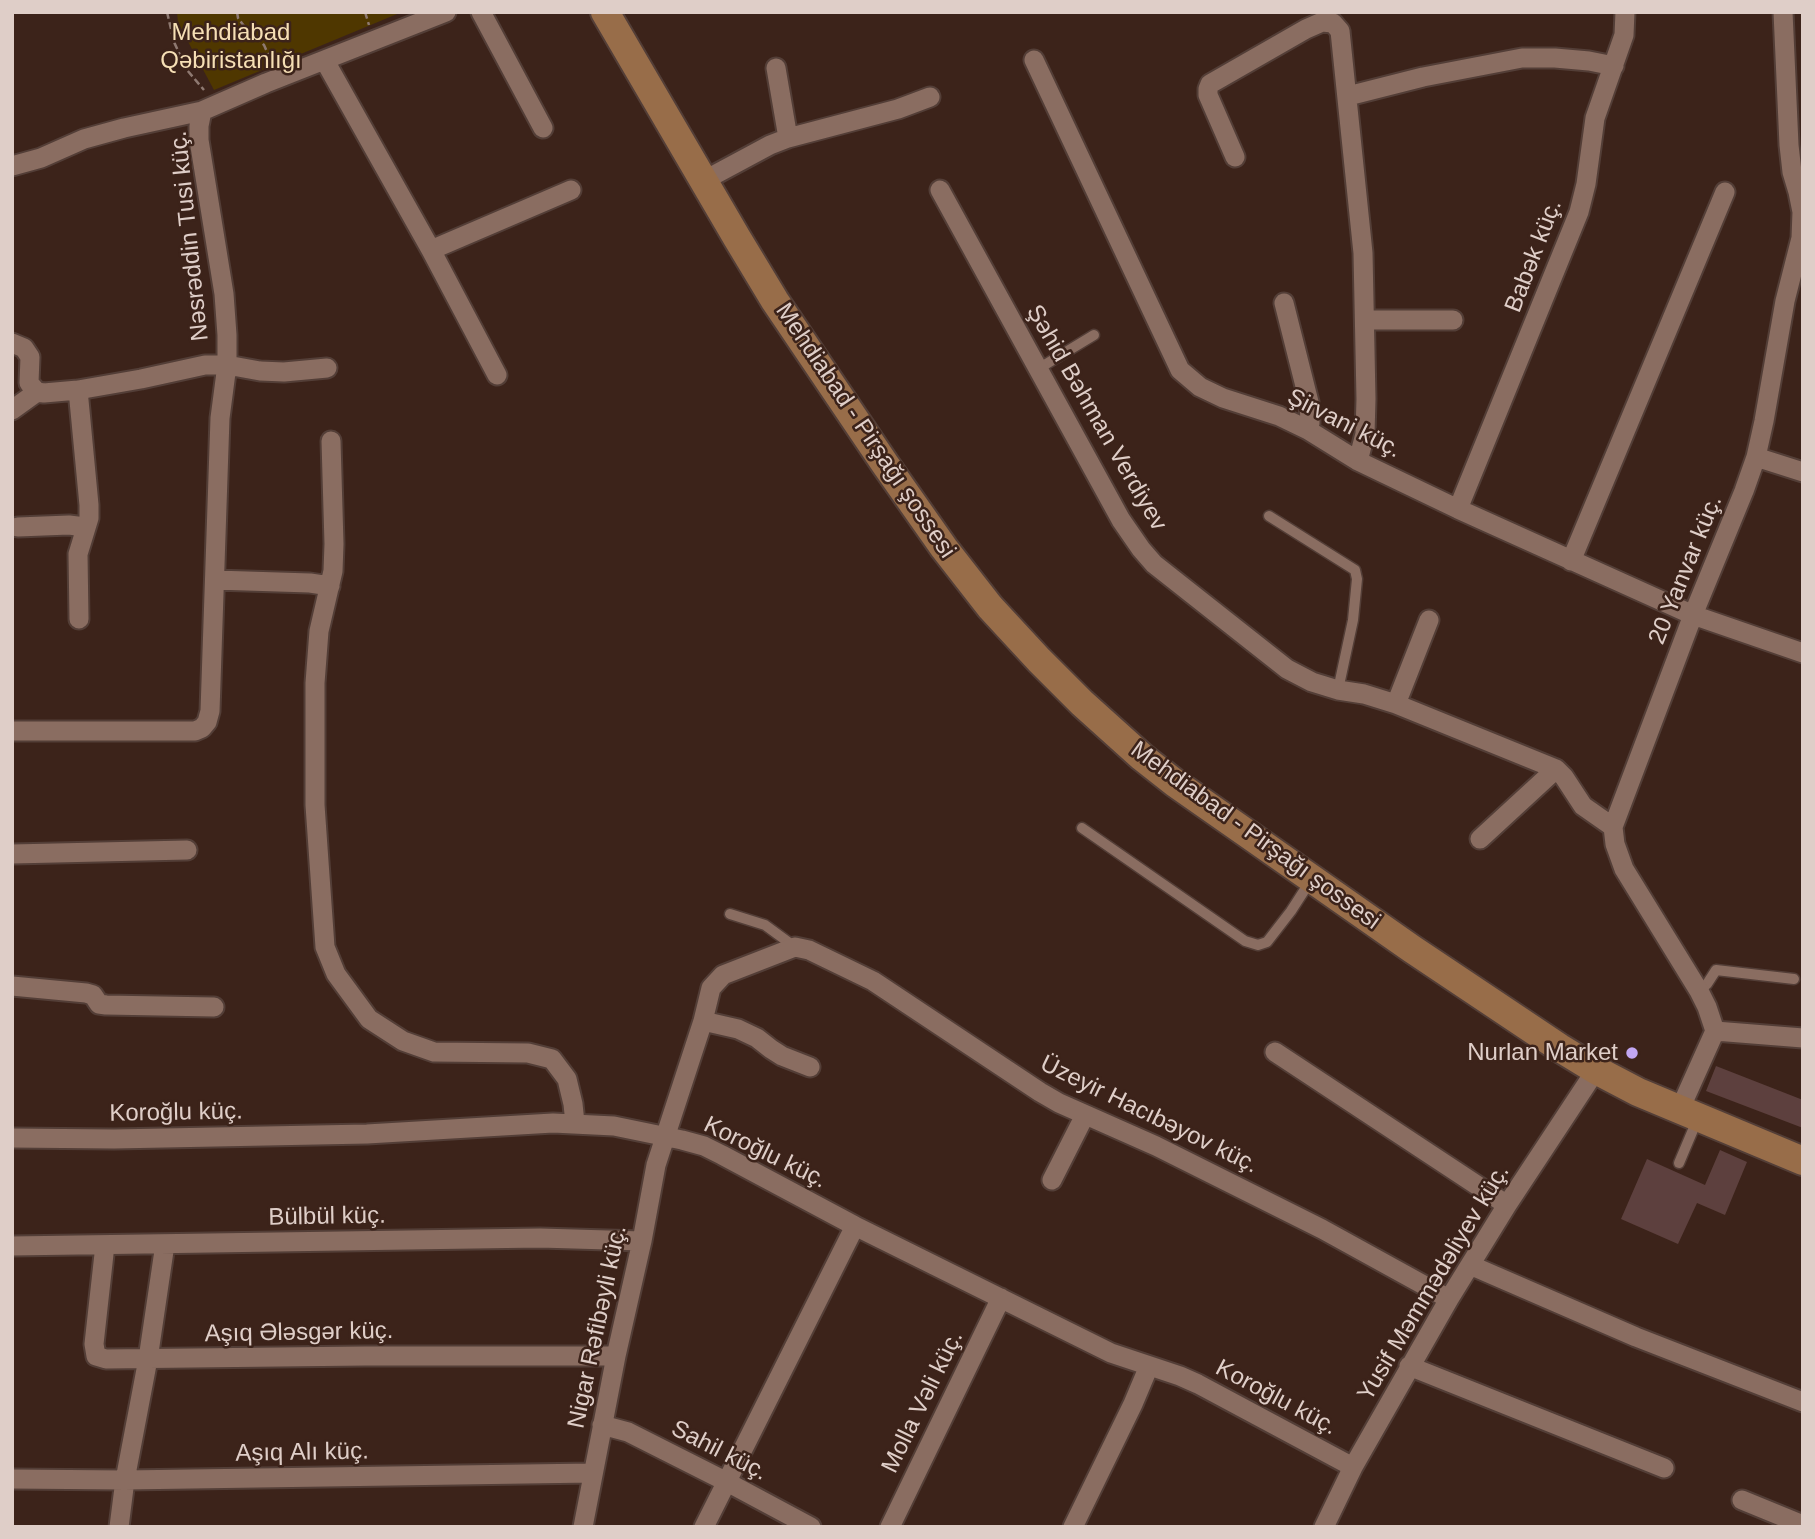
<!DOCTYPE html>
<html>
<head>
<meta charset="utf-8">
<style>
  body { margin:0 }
  #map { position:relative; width:1815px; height:1539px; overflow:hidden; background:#3c231a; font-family:Arial,sans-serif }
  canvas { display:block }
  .frame { position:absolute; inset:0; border:14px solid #dfcec8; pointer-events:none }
</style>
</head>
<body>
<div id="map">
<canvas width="1815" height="1539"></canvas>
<div class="frame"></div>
</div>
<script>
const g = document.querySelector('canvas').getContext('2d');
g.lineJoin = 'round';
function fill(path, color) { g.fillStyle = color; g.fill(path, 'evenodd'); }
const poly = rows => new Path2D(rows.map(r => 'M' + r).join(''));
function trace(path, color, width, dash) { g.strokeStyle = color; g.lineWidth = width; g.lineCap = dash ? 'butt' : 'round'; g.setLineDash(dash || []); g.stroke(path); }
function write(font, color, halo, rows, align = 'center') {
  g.font = font + ' Arial,sans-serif'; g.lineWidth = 5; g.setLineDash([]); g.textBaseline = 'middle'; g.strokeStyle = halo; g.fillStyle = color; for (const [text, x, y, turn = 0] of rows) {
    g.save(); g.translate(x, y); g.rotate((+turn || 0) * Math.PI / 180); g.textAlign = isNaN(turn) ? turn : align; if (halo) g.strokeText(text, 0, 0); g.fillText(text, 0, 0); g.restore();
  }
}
const green = poly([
  [177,12,402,12,214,90,178,23]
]);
const building = poly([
  [1716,1066,1803,1100,1803,1128,1706,1091],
  [1720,1150,1747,1162,1725,1215,1697,1203,1678,1244,1621,1219,1647,1159,1705,1185]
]);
const path = poly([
  [167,12,174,42,187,70,204,90],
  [237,12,238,18,244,26,264,45,272,63],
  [365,12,369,25]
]);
const lane = poly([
  [1038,369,1094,335],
  [1269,516,1355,570,1357,579,1353,620,1338,690],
  [1082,828,1245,941,1258,945,1267,942,1291,911,1311,880],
  [730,914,765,925,795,947],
  [1699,991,1707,984,1716,970,1794,979],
  [1679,1163,1698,1118]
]);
const street = poly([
  [481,12,543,128],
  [1034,60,1180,370,1200,387,1223,398,1279,416,1308,430,1358,461,1458,509,1693,615,1803,653],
  [325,61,431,250,497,375],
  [776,68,788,138],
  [1348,96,1423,77,1522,58,1555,58,1589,61,1614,66],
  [1235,157,1208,95,1208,89,1210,84,1306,29,1322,22,1333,23,1340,31,1363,253,1366,399,1365,434,1358,461],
  [12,166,41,158,84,139,124,128,202,111],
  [703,181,770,145,788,138,898,109,930,97],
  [940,190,1121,520,1141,549,1154,564,1287,669,1312,682,1338,690,1364,694,1396,704,1556,769,1564,777,1583,806,1613,827],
  [431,250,571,190],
  [1284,303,1309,402,1310,423,1308,430],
  [1365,320,1453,320],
  [12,343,24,348,30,357,29,383,37,392,44,393,78,390,141,379,205,365,227,365,227,335,224,294,199,140,199,126,202,111,266,83,446,12],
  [78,390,89,505,89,518,78,554,79,619],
  [12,410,37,392],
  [331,441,334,544,333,571,319,631,315,683,315,805,325,947,336,974,369,1019,403,1041,434,1052,528,1053,552,1059,567,1079,573,1104,575,1123],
  [1756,457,1803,472],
  [1458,509,1579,212,1586,184,1595,118,1624,35,1625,12],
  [18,527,69,525,85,527],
  [1571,561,1725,192],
  [215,580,310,583,330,586],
  [1396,704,1429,620],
  [12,731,195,731,202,728,207,722,210,711,220,418,227,365,260,371,284,372,327,368],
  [1480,839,1556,769],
  [12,854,187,850],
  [12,986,86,993,93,995,99,1004,106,1005,214,1007],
  [703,1021,738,1029,757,1038,771,1049,782,1056,810,1067],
  [1715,1031,1803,1038],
  [1275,1052,1507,1205],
  [1680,1109,1715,1031,1707,1007,1699,991,1624,869,1615,844,1613,827,1693,615,1744,491,1756,457,1764,421,1785,301,1801,238,1802,212,1798,192,1792,172,1789,145,1783,12],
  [12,1138,114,1139,367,1134,553,1123,614,1126,682,1140,704,1146,722,1155,855,1226,1111,1353,1180,1376,1198,1384,1353,1467],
  [1052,1180,1085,1115],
  [105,1245,94,1344,96,1356,106,1359,365,1356,616,1356],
  [12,1246,540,1238,642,1241],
  [1470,1265,1636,1337,1803,1402],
  [1409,1366,1664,1468],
  [602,1425,628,1432,727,1482,811,1527],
  [12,1479,125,1480,592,1473],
  [1742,1500,1803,1525],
  [119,1527,125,1480,148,1359,165,1244],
  [583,1527,616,1356,642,1241,656,1165,703,1021,711,988,723,975,795,947,809,950,873,981,1040,1092,1059,1103,1156,1146,1322,1229,1449,1299],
  [704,1527,855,1226],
  [890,1527,1001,1298],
  [1073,1527,1133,1404,1149,1366],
  [1324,1527,1353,1467,1449,1299,1507,1205,1596,1070]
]);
const secondary = poly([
  [605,12,737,238,775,301,885,464,944,548,990,607,1039,660,1082,703,1142,757,1175,783,1412,949,1560,1048,1596,1070,1638,1092,1803,1161]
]);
const markers = [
  [1632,1053,7,"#c2a7f2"]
];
const parkNames = [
  ["Mehdiabad",231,33],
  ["Qəbiristanlığı",231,61]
];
const streetNames = [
  ["Nəsrəddin Tusi küç.",190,236,-96],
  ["Babək küç.",1534,256,-69],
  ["Şəhid Bəhman Verdiyev",1096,418,60],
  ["Şirvani küç.",1344,424,27],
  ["Mehdiabad - Pirşağı şossesi",865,431,56],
  ["20 Yanvar küç.",1686,570,-68],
  ["Mehdiabad - Pirşağı şossesi",1255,836,36],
  ["Koroğlu küç.",176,1113,-1],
  ["Üzeyir Hacıbəyov küç.",1149,1115,26],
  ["Koroğlu küç.",765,1153,26],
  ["Bülbül küç.",327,1217,-1],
  ["Yusif Məmmədəliyev küç.",1434,1283,-59],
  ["Nigar Rəfibəyli küç.",598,1327,-78],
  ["Aşıq Ələsgər küç.",299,1333,-1],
  ["Koroğlu küç.",1276,1398,28],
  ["Molla Vəli küç.",923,1402,-64],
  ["Sahil küç.",719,1451,27],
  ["Aşıq Alı küç.",302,1453,-1]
];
const poiNames = [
  ["Nurlan Market",1618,1053]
];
fill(green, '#4f3700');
fill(building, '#5d403e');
trace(lane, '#533e37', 13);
trace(street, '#533e37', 23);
trace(secondary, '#533e37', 32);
trace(path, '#8e7971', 2.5, [7, 3.5]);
trace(lane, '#8a6d61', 10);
trace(street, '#8a6d61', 19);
trace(secondary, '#986d49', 28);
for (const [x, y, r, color] of markers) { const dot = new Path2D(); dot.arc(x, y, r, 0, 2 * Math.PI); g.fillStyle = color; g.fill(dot); trace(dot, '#3c231a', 2.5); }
write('24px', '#f6dfb5', '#3c231a', parkNames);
write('24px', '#dfcec8', '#3c231a', streetNames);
write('24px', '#dfcec8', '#3c231a', poiNames, 'right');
</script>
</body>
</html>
